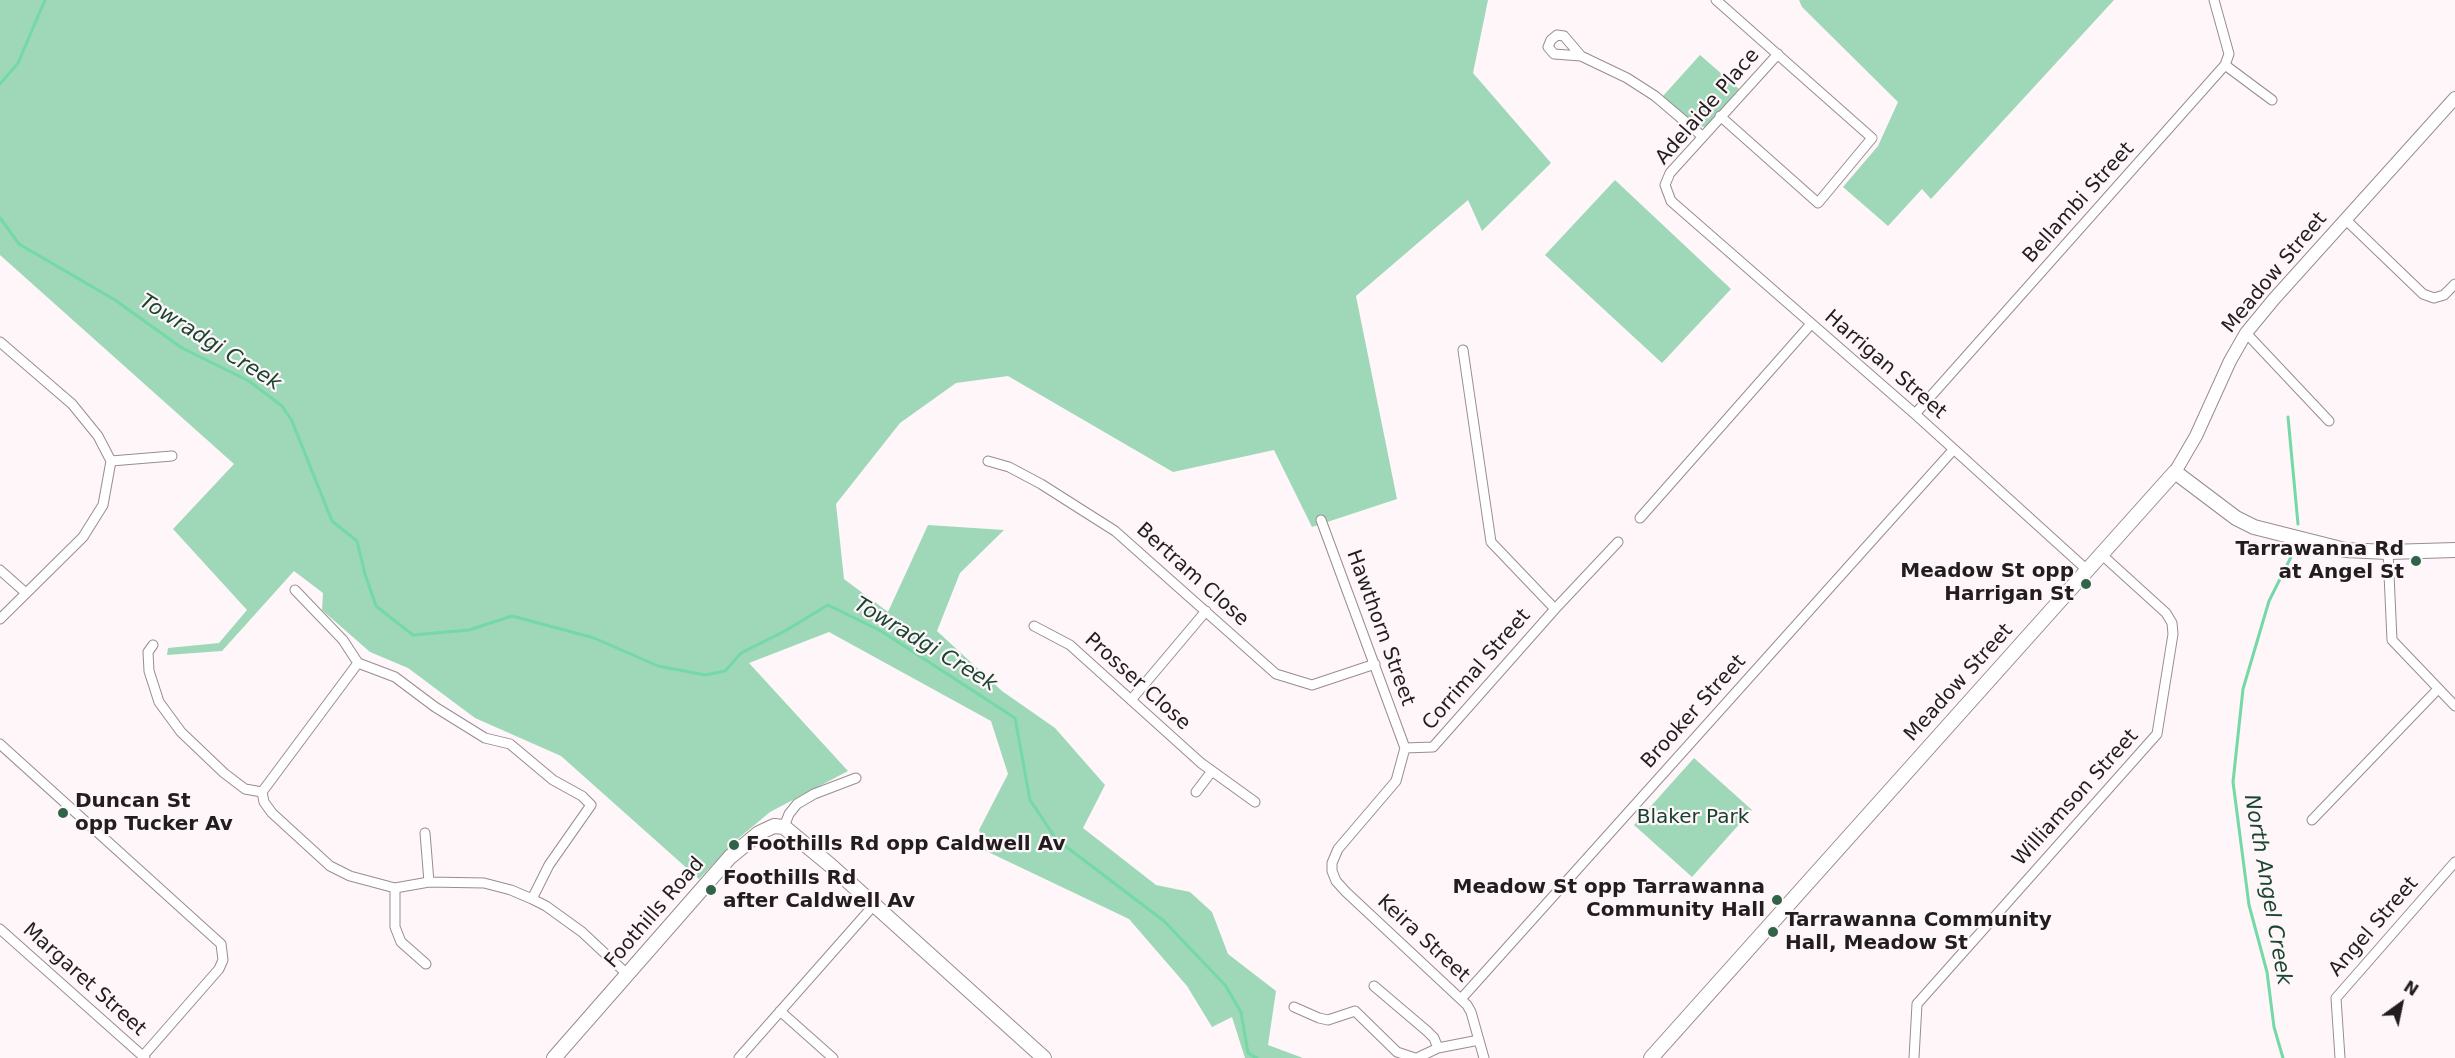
<!DOCTYPE html>
<html>
<head>
<meta charset="utf-8">
<style>
  body { margin:0 }
  #map { position:relative; width:2455px; height:1058px; overflow:hidden; background:#fef6f9; font-family:"DejaVu Sans",sans-serif }
  canvas { display:block }
  .north { position:absolute; left:2371px; top:974px; width:60px; height:60px; -webkit-text-stroke:4px #fef6f9; paint-order:stroke; rotate:33deg; font-size:16px; font-weight:700; line-height:24px; text-align:center; color:#221d1f }
  .north::after { content:''; display:block; margin:auto; width:21px; height:27px; background:#221d1f; clip-path:polygon(50% 0,100% 100%,50% 72%,0 100%) }
</style>
</head>
<body>
<div id="map">
<canvas width="2455" height="1058"></canvas>
<div class="north">N</div>
</div>
<script>
const g = document.querySelector('canvas').getContext('2d');
g.lineJoin = 'round';
function fill(path, color) { g.fillStyle = color; g.fill(path, 'evenodd'); }
const poly = rows => new Path2D(rows.map(r => 'M' + r).join(''));
function trace(path, color, width, dash) { g.strokeStyle = color; g.lineWidth = width; g.lineCap = dash ? 'butt' : 'round'; g.setLineDash(dash || []); g.stroke(path); }
function write(font, color, halo, rows, align = 'center') {
  g.font = font + ' "DejaVu Sans",sans-serif'; g.lineWidth = 4.5; g.setLineDash([]); g.textBaseline = 'middle'; g.strokeStyle = halo; g.fillStyle = color; for (const [text, x, y, turn = 0] of rows) {
    g.save(); g.translate(x, y); g.rotate((+turn || 0) * Math.PI / 180); g.textAlign = isNaN(turn) ? turn : align; if (halo) g.strokeText(text, 0, 0); g.fillText(text, 0, 0); g.restore();
  }
}
const green = poly([
  [0,0,1488,0,1473,73,1551,163,1482,231,1468,200,1356,296,1397,499,1312,527,1274,450,1173,472,1008,376,956,383,900,423,836,504,844,579,888,612,928,525,1004,530,960,573,937,631,1002,691,1055,728,1105,785,1083,828,1156,885,1190,892,1212,912,1228,954,1276,991,1268,1045,1303,1058,1245,1058,1232,1017,1212,1027,1187,986,1129,919,984,850,979,830,1008,774,991,721,829,632,749,663,848,771,770,812,734,842,699,879,561,756,475,718,408,668,370,652,322,610,323,593,294,571,222,651,167,655,168,648,219,643,247,610,173,529,234,464,0,255],
  [1799,0,2114,0,1931,199,1922,189,1888,226,1843,187,1878,146,1898,102,1802,7],
  [1700,55,1739,89,1706,127,1697,126,1663,96],
  [1615,180,1731,289,1662,363,1545,255],
  [1694,758,1752,810,1692,877,1634,825]
]);
const stream = poly([
  [0,84,18,63,45,0],
  [0,218,19,244,115,300,182,348,249,381,282,406,292,421,332,521,357,541,365,574,376,606,413,635,469,630,512,616,594,638,658,666,705,675,725,671,741,653,785,631,828,605,881,631,1015,718,1030,800,1056,839,1164,921,1225,985,1241,1012,1248,1053,1257,1058],
  [2288,417,2298,524],
  [2283,1058,2274,1027,2267,972,2249,905,2233,782,2243,689,2269,601,2292,555]
]);
const minor = poly([
  [1716,0,1872,138,1818,203,1720,116],
  [1778,54,1670,173,1665,185,1671,201,1915,414,2086,569],
  [1581,56,1564,36,1557,35,1551,40,1548,47,1554,54,1581,56,1627,78,1655,96,1702,136],
  [2225,65,2272,100],
  [2345,219,2423,294,2434,298,2444,295,2455,284],
  [2246,333,2329,421],
  [0,342,72,404,98,436,111,461,103,505,83,537,0,619],
  [1463,350,1491,542,1555,609],
  [1915,414,2225,65,2229,54,2214,0],
  [111,461,172,456],
  [988,461,1009,467,1041,484,1115,531,1276,674,1312,685,1375,664],
  [1640,518,1811,324],
  [1321,520,1405,748],
  [2388,552,2392,640,2455,706],
  [0,570,26,593],
  [295,590,343,640,358,663],
  [1034,626,1070,645,1201,763,1255,802],
  [153,645,148,652,149,671,159,702,181,732,224,773,245,789,262,792],
  [358,663,262,792,264,802,272,813,330,866,350,876,395,888,429,882,484,883,511,890,532,899,546,906,582,932,627,974],
  [358,663,395,677,435,707,485,738,510,744,553,780,582,796,591,805,549,865,532,899],
  [1131,700,1206,611],
  [0,744,221,944,223,960,219,969,143,1056],
  [1196,792,1212,771],
  [2312,820,2438,689],
  [784,827,789,814,797,804,814,794,856,778],
  [425,833,429,882],
  [395,888,395,927,401,942,426,964],
  [0,929,145,1058],
  [1374,986,1427,1031,1434,1038,1438,1048],
  [1461,999,1954,449],
  [1294,1007,1319,1018,1328,1020,1355,1011,1397,1052,1415,1058],
  [780,1011,833,1058],
  [739,1058,874,905],
  [1417,1058,1438,1048,1479,1040],
  [1484,1058,1471,1012,1467,1005,1346,892,1336,881,1332,871,1332,863,1338,849,1396,781,1405,748,1433,747,1555,609,1618,542],
  [1914,1058,1917,1004,2157,734,2173,634,2172,623,2166,613,2101,554],
  [2340,1058,2336,998,2455,862]
]);
const tertiary = poly([
  [2175,472,2196,436,2230,361,2246,333,2274,299,2455,98]
]);
const secondary = poly([
  [554,1058,730,857,759,833,774,826,784,827,830,865,1044,1058],
  [1651,1058,2175,472,2236,518,2254,527,2345,550,2388,552,2455,550]
]);
const markers = [
  [2416,561,6,"#2f6449"],
  [2086,584,6,"#2f6449"],
  [63,813,6,"#2f6449"],
  [734,845,6,"#2f6449"],
  [711,890,6,"#2f6449"],
  [1777,900,6,"#2f6449"],
  [1773,932,6,"#2f6449"]
];
const streetNames = [
  ["Adelaide Place",1708,107,-49],
  ["Bellambi Street",2079,203,-48],
  ["Meadow Street",2275,273,-50],
  ["Harrigan Street",1885,365,41],
  ["Bertram Close",1192,575,42],
  ["Hawthorn Street",1380,628,70],
  ["Corrimal Street",1477,670,-49],
  ["Prosser Close",1137,682,42],
  ["Meadow Street",1959,683,-48],
  ["Brooker Street",1694,712,-48],
  ["Williamson Street",2076,798,-48],
  ["Foothills Road",655,913,-49],
  ["Angel Street",2374,927,-49],
  ["Keira Street",1423,939,43],
  ["Margaret Street",84,980,42]
];
const poiNames = [
  ["Tarrawanna Rd",2404,550,"right"],
  ["at Angel St",2404,573,"right"],
  ["Meadow St opp",2074,572,"right"],
  ["Harrigan St",2074,595,"right"],
  ["Duncan St",75,802],
  ["opp Tucker Av",75,825],
  ["Foothills Rd opp Caldwell Av",746,845],
  ["Foothills Rd",723,879],
  ["after Caldwell Av",723,902],
  ["Meadow St opp Tarrawanna",1765,888,"right"],
  ["Community Hall",1765,911,"right"],
  ["Tarrawanna Community",1785,921],
  ["Hall, Meadow St",1785,944]
];
const parkNames = [
  ["Blaker Park",1693,818]
];
const waterNames = [
  ["Towradgi Creek",210,343,32],
  ["Towradgi Creek",925,645,31],
  ["North Angel Creek",2267,890,80]
];
fill(green, '#9ed8b8');
trace(stream, '#74d9a6', 3);
trace(minor, '#998c92', 11);
trace(tertiary, '#998c92', 14);
trace(secondary, '#998c92', 16);
trace(minor, '#fff', 9);
trace(tertiary, '#fff', 12);
trace(secondary, '#fff', 14);
for (const [x, y, r, color] of markers) { const dot = new Path2D(); dot.arc(x, y, r, 0, 2 * Math.PI); g.fillStyle = color; g.fill(dot); trace(dot, '#fef6f9', 2); }
write('20px', '#221d1f', '#fef6f9', streetNames);
write('bold 20px', '#221d1f', '#fef6f9', poiNames, 'left');
write('20px', '#16412d', '#fef6f9', parkNames);
write('italic 21px', '#1a4530', '#fef6f9', waterNames);
</script>
</body>
</html>
